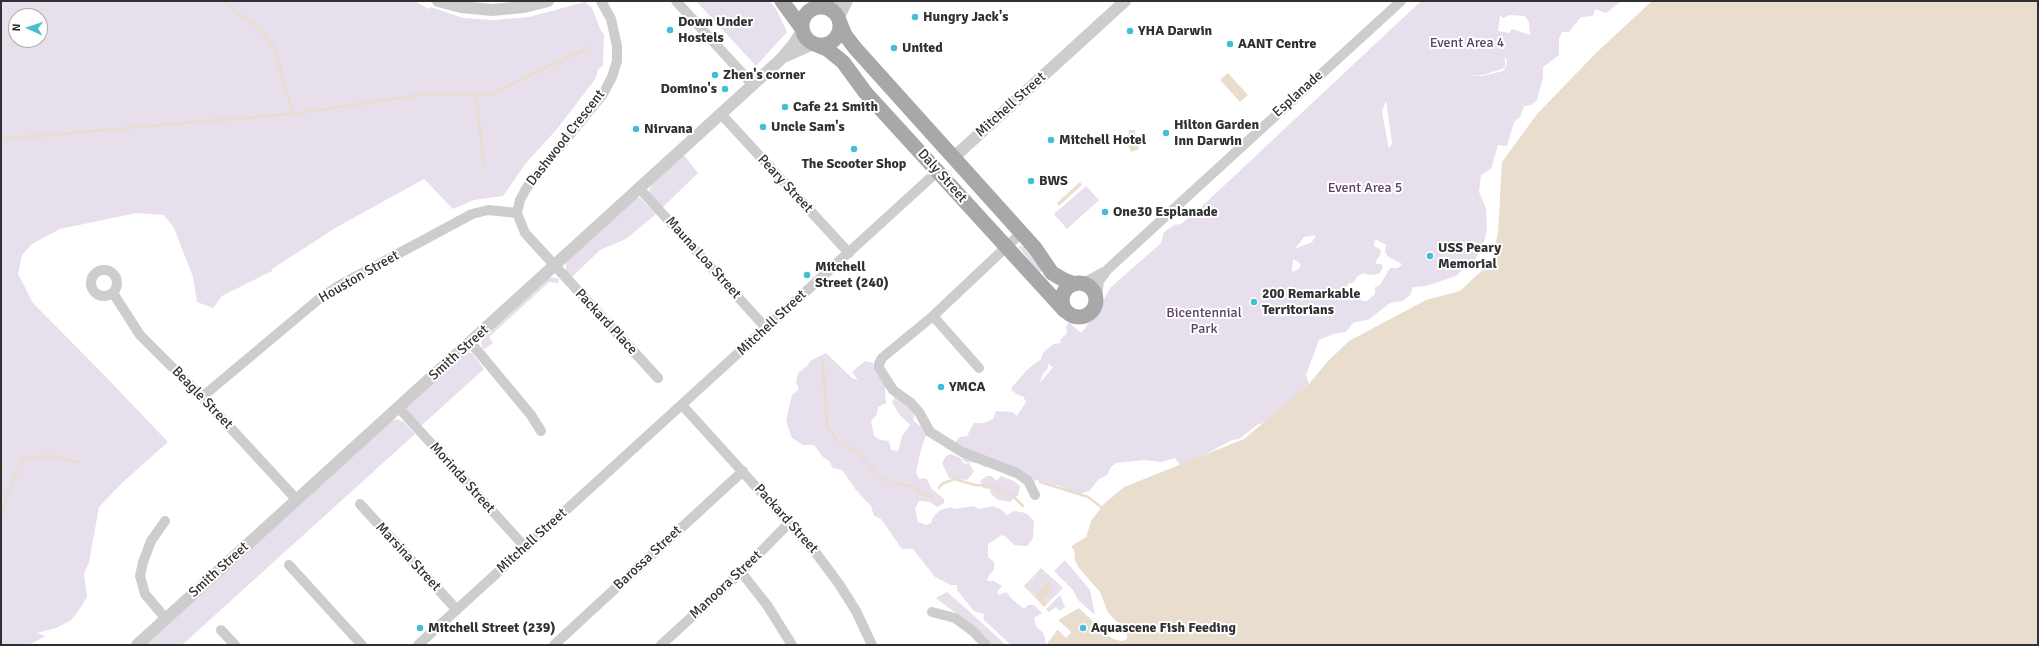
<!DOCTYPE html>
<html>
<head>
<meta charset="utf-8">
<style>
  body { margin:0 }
  #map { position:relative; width:2039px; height:646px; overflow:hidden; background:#fff; font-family:Signika,sans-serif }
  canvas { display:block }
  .frame { position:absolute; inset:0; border:2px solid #303030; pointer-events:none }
  .north { position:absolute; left:8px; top:8px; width:40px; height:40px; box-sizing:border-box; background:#fff; border:1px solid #acacac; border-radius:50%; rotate:273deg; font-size:11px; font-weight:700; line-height:16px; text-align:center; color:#303030 }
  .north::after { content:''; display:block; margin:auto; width:14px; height:18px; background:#46bdd3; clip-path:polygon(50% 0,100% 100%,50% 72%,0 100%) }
</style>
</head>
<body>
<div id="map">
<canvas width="2039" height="646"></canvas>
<div class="frame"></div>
<div class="north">N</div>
</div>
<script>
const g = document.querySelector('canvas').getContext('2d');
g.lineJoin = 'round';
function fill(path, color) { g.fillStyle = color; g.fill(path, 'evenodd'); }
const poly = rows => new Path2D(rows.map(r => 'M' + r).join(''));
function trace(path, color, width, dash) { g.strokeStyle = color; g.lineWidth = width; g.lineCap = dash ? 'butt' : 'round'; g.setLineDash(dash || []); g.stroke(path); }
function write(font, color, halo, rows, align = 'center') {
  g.font = font + ' Signika,sans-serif'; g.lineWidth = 4; g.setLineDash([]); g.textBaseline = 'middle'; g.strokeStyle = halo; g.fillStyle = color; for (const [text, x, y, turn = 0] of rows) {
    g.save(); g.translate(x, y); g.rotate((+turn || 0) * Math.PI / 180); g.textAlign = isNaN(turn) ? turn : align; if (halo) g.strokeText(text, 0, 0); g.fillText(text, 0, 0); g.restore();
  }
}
const green = poly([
  [1,1,414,1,429,9,431,7,463,18,493,20,529,17,585,2,592,8,601,31,604,34,603,66,598,69,596,78,557,129,526,163,503,196,474,200,453,209,424,179,337,227,272,269,272,271,222,296,213,308,197,302,193,277,174,228,164,215,136,213,60,229,32,244,22,255,18,274,33,303,106,377,168,442,123,482,99,507,89,562,84,574,87,597,77,613,70,621,56,628,37,633,45,636,29,645,1,645],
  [16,16,40,16,40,40,16,40],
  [696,1,769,1,776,9,787,32,756,66],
  [1421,1,1621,1,1606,13,1595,9,1593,16,1581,17,1569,32,1562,32,1559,39,1559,55,1543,67,1543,78,1537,100,1531,105,1524,106,1520,117,1514,122,1507,146,1498,145,1491,169,1481,175,1479,192,1486,208,1487,228,1485,239,1475,260,1465,267,1456,276,1426,286,1413,287,1410,295,1403,301,1390,303,1368,320,1354,322,1346,332,1333,334,1319,340,1306,375,1309,384,1267,421,1257,425,1239,439,1232,440,1202,456,1180,465,1175,458,1161,462,1144,460,1116,463,1111,467,1107,475,1098,480,1089,491,1080,494,1074,491,1069,491,1058,485,1053,486,1037,480,1032,482,1009,476,1002,472,997,464,985,467,978,463,965,462,958,453,954,452,956,441,960,437,967,436,974,423,984,423,993,419,996,411,1012,412,1017,416,1026,402,1023,396,1018,395,1011,390,1012,387,1028,369,1041,359,1043,353,1053,344,1061,343,1060,340,1067,333,1066,327,1069,323,1063,317,1081,333,1096,314,1110,288,1161,243,1164,232,1174,225,1181,224,1199,209],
  [1500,15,1503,18,1510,15,1525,16,1529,22,1530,35,1512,29,1509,33,1498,31],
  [1505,57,1507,61,1506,67,1503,71,1483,76,1469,75,1483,75,1502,69,1505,67],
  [1386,100,1392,143,1389,149,1382,112],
  [1316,235,1312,242,1295,249,1304,237],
  [1375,239,1386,245,1385,251,1387,256,1402,264,1398,268,1390,268,1380,285,1375,287,1375,294,1367,301,1362,301,1359,297,1350,298,1346,294,1345,290,1348,284,1354,282,1358,276,1364,273,1369,275,1379,274,1383,267,1381,264,1376,264,1377,259,1380,256,1381,250,1374,246],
  [1293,259,1301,264,1299,269,1292,272],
  [1048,364,1053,367,1040,383,1042,375,1048,368],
  [683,154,698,173,662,208,652,197,649,191,652,184],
  [1086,186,1099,200,1067,229,1054,214],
  [636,198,640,198,656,214,626,239,600,250,571,278,566,271,566,261],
  [1018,246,1027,247,1043,270,1039,273],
  [551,277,559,279,558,283,549,282,489,337,493,343,485,349,483,349,481,343,484,336,545,280],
  [467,352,472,353,484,369,421,426,407,411,406,407],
  [826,353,852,378,858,380,852,372,865,361,873,363,876,374,887,387,885,388,886,403,878,407,877,414,871,421,874,436,880,440,889,441,891,450,898,451,902,436,910,425,899,414,892,402,896,396,915,412,913,420,927,432,920,453,916,473,919,479,926,478,932,489,944,499,944,503,937,507,930,502,919,501,915,509,918,522,926,525,931,523,933,517,940,510,951,507,954,509,974,506,979,509,993,506,1002,510,1007,515,1014,511,1026,513,1034,521,1033,538,1027,546,1014,545,1005,536,1002,535,988,544,988,557,994,562,994,570,989,575,987,581,994,581,1002,586,997,592,999,595,1006,592,1013,600,1024,609,1028,605,1034,605,1042,613,1034,618,1036,626,1044,634,1046,645,1011,645,983,619,984,614,974,611,957,590,957,585,951,585,935,577,913,549,902,549,881,519,874,516,871,506,856,490,842,470,833,468,829,461,823,457,814,445,803,445,792,438,786,421,792,395,799,389,796,382,798,373,808,365,810,361],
  [397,419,404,422,415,434,182,645,145,645,390,422],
  [951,454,960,458,964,464,969,463,974,472,967,480,949,478,942,463,946,456],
  [987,476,992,476,996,481,1001,476,1014,481,1020,486,1018,495,1010,502,998,500,991,494,990,489,983,488,980,481],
  [1065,560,1090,590,1095,615,1078,600,1073,590,1054,571],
  [1039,571,1046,573,1061,586,1061,589,1047,603,1044,599,1049,592,1044,583,1037,597,1035,597,1028,588,1029,582],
  [947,592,971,613,1006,645,992,645,984,635,936,598],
  [1060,595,1065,607,1059,611,1056,607,1049,612,1046,609]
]);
const water = poly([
  [1652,1,2038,1,2038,645,1046,645,1058,629,1066,637,1071,632,1058,620,1079,608,1113,639,1121,641,1127,639,1127,632,1108,613,1100,592,1078,567,1074,558,1075,553,1071,546,1086,537,1091,521,1104,504,1124,487,1244,439,1309,384,1327,362,1349,341,1426,300,1460,291,1491,262,1498,233,1502,162,1537,114,1597,52],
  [1228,73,1248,95,1240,102,1220,80],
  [1129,130,1135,130,1136,140,1139,149,1131,152,1127,142],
  [1080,182,1082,185,1059,206,1057,203],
  [1041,568,1063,588,1044,607,1024,586],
  [1039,571,1046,573,1061,587,1061,589,1047,603,1044,599,1053,588,1050,585,1049,581,1044,583,1042,588,1037,591,1037,597,1035,597,1028,588,1029,582]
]);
const pier = poly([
  [1092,517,1086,537,1071,546,1075,553,1074,558,1078,567,1100,593,1108,613,1127,632,1127,639,1121,641,1110,637,1079,608,1081,607,1114,637,1121,639,1125,638,1125,633,1122,629,1106,614,1098,593,1084,579,1072,559,1073,554,1069,545,1084,536],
  [1058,620,1071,632,1066,638,1056,628,1059,627,1066,635,1068,632,1057,621]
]);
const stream = poly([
  [224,1,260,30,274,46,293,114],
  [476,94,484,168],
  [1,139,300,113,425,94,491,94,587,48],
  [823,363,827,425,838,442,857,452,878,475,891,483,913,486,924,496,931,497,933,495],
  [1040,482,1088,497,1101,507],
  [939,488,942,484,954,479,975,485,992,486,1014,497,1023,506],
  [1,515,15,475,23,461,29,458,47,456,80,462]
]);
const minor = poly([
  [601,1,611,19,617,46,617,61,612,77,603,94,527,187,520,200,517,213,525,233,658,378],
  [676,1,753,85],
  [826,7,839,1],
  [839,19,848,1],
  [721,114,849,253],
  [639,188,766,328],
  [1021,233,933,316,882,358,879,364,879,368,893,390,911,403,919,412,930,432,962,452,1017,473,1028,481,1035,495],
  '91 283a13 13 0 1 1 26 0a13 13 0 1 1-26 0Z',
  [1078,283,1089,280,1104,272],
  [113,293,140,335,202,397,297,500],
  [1096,302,1099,281,1108,269,1401,1],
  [933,316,979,368],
  [471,343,531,415,541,431],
  [202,397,319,299,340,285,472,214,488,210,517,213],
  [682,405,816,553,839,584,856,611,872,645],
  [399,408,525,547],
  [360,504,457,610],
  [165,521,151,541,143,562,140,576,145,594,166,619],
  [289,565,362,645],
  [741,572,767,605,792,645],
  [932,612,955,618,974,632,986,645],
  [221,630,235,645],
  [418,645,938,171],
  [554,645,743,471],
  [661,645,741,572,789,523]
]);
const tertiary = poly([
  [438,1,461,7,492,10,524,7,548,1],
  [786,56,813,44],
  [953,158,1125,1],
  [137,645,780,60,793,45,802,31]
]);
const primary = poly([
  [782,1,801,27],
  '802 26a19 19 0 1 1 38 0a19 19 0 1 1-38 0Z',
  [840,23,845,35,855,48,1035,248,1052,273,1064,280,1075,284],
  [817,45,827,49,843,62,865,92,1065,311],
  '1062 300a17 17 0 1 1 34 0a17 17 0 1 1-34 0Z'
]);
const markers = [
  [915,17,4,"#46bdd3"],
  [670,30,4,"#46bdd3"],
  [1130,31,4,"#46bdd3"],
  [1230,44,4,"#46bdd3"],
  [894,48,4,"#46bdd3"],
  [715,75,4,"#46bdd3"],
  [725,89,4,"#46bdd3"],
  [785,107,4,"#46bdd3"],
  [763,127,4,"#46bdd3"],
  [636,129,4,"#46bdd3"],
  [1166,133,4,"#46bdd3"],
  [1051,140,4,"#46bdd3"],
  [854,149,4,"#46bdd3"],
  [1031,181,4,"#46bdd3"],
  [1105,212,4,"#46bdd3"],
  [1430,256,4,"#46bdd3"],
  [807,275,4,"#46bdd3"],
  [1254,302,4,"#46bdd3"],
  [941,387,4,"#46bdd3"],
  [420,628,4,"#46bdd3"],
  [1083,628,4,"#46bdd3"]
];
const poiNames = [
  ["Hungry Jack's",923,17],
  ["Down Under",678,22],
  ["Hostels",678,38],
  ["YHA Darwin",1138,31],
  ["AANT Centre",1238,44],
  ["United",902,48],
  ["Zhen's corner",723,75],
  ["Domino's",717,89,"right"],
  ["Cafe 21 Smith",793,107],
  ["Hilton Garden",1174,125],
  ["Inn Darwin",1174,141],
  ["Uncle Sam's",771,127],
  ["Nirvana",644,129],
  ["Mitchell Hotel",1059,140],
  ["The Scooter Shop",854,164,"center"],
  ["BWS",1039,181],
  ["One30 Esplanade",1113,212],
  ["USS Peary",1438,248],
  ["Memorial",1438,264],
  ["Mitchell",815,267],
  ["Street (240)",815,283],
  ["200 Remarkable",1262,294],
  ["Territorians",1262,310],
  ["YMCA",949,387],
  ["Mitchell Street (239)",428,628],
  ["Aquascene Fish Feeding",1091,628]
];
const parkNames = [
  ["Event Area 4",1467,43],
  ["Event Area 5",1365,188],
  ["Bicentennial",1204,313],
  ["Park",1204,329]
];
const streetNames = [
  ["Esplanade",1298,94,-42],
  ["Mitchell Street",1011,105,-42],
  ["Dashwood Crescent",566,138,-52],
  ["Daly Street",942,176,48],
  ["Peary Street",785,184,47],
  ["Mauna Loa Street",703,258,48],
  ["Houston Street",359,277,-30],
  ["Packard Place",606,322,47],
  ["Mitchell Street",772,323,-43],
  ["Smith Street",459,353,-42],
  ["Beagle Street",202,398,46],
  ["Morinda Street",462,478,48],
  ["Packard Street",786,519,48],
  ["Mitchell Street",532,541,-42],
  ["Marsina Street",408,557,47],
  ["Barossa Street",648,558,-43],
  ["Smith Street",219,570,-42],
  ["Manoora Street",726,585,-43]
];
fill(green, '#e7dfeb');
fill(water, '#e9dece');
fill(pier, '#fff');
trace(stream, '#e9dece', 2.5);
trace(minor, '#cdcdcd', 10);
trace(tertiary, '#cdcdcd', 12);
trace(primary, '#a8a8a8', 15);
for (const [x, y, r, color] of markers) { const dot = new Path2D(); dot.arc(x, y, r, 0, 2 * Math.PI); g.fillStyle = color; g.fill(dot); trace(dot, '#fff', 1.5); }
write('bold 14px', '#303030', '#fff', poiNames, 'left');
write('14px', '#5e4167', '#fff', parkNames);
write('14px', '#303030', '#fff', streetNames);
</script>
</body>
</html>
